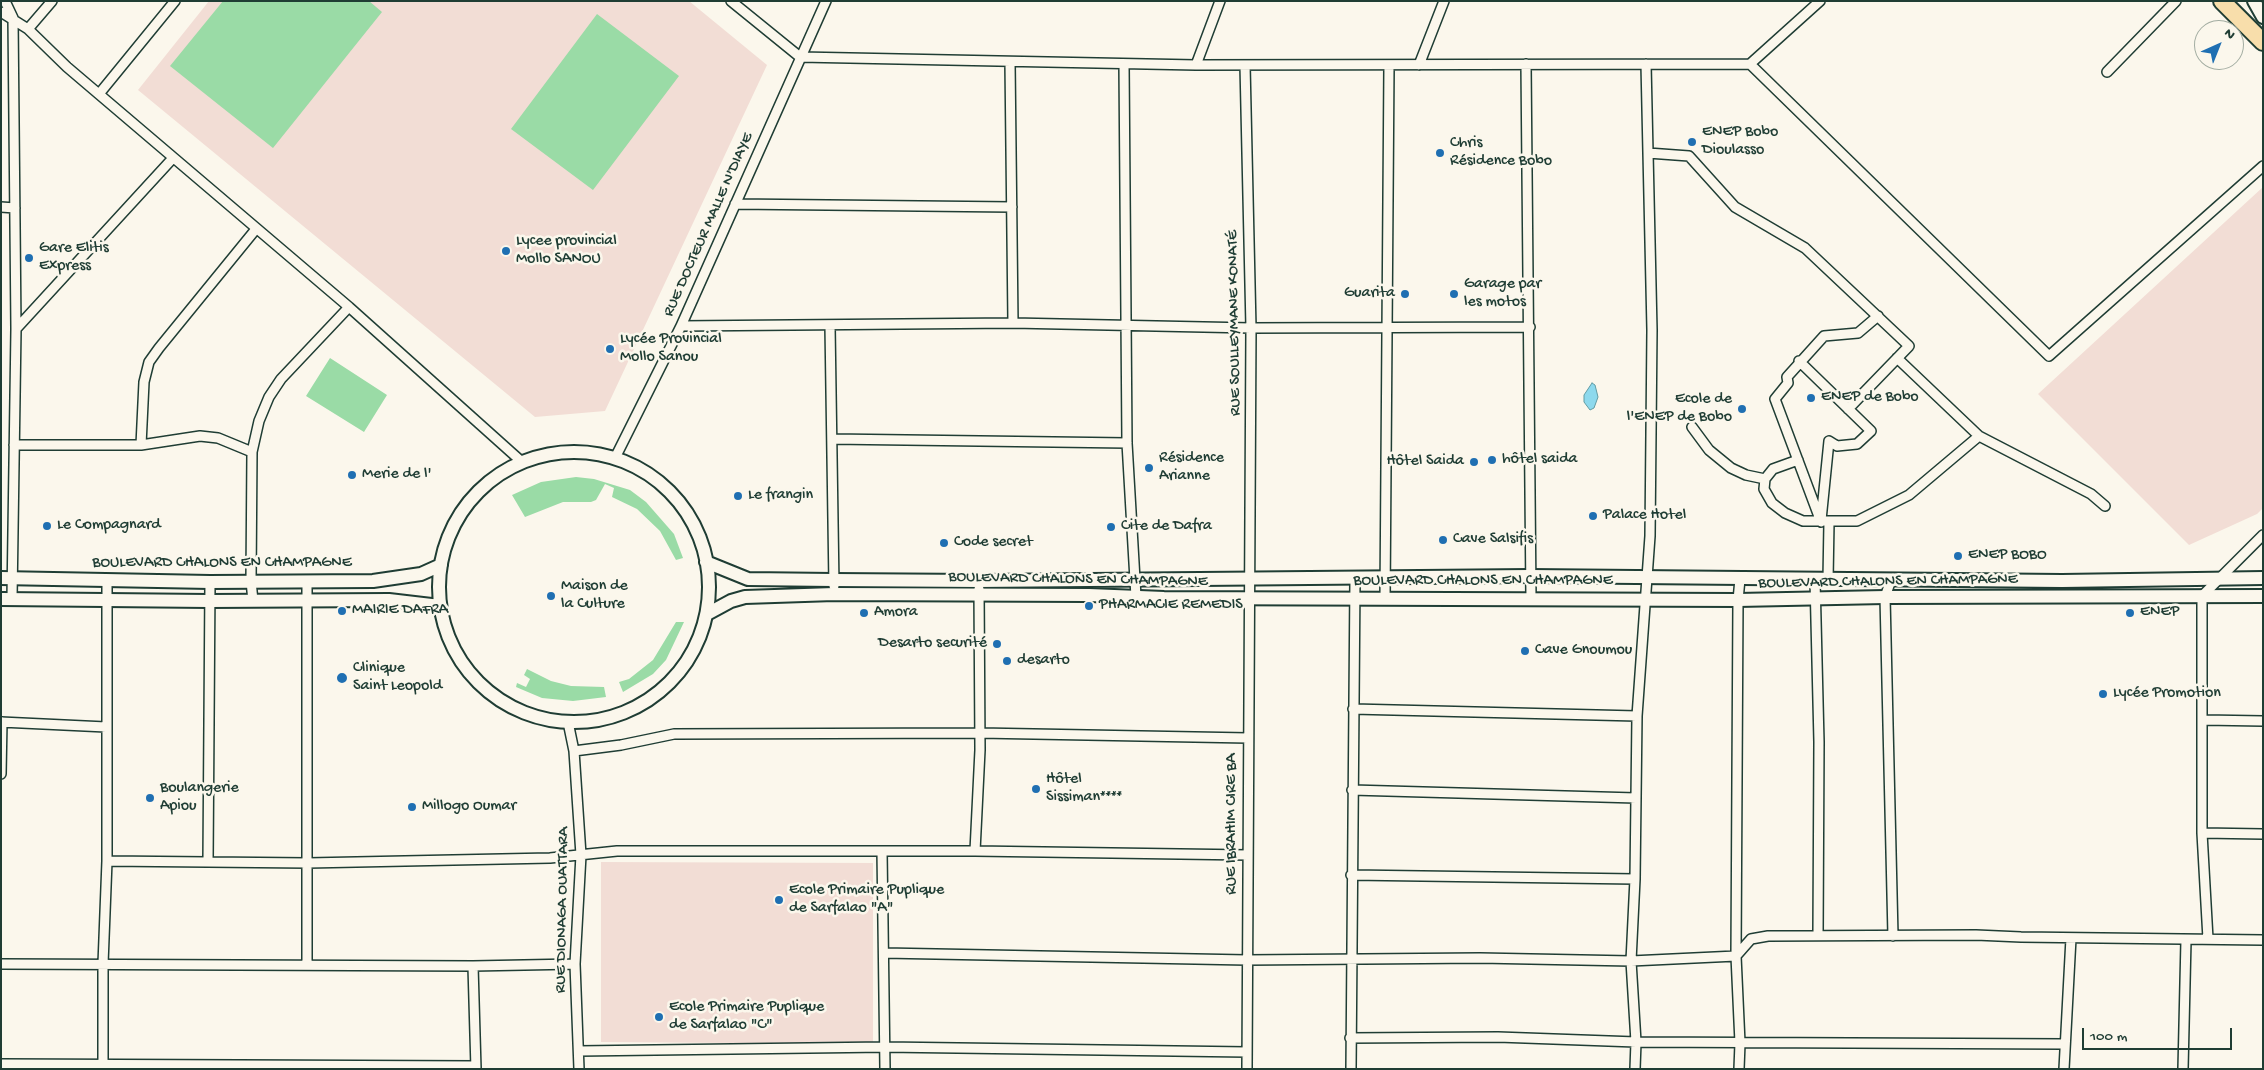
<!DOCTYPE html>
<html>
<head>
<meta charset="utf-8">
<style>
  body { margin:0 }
  #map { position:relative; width:2264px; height:1070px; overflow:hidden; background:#fbf7ec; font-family:"Gochi Hand",sans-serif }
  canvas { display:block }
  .frame { position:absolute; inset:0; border:2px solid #1f3d34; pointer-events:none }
  .north { position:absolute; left:2194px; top:20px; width:50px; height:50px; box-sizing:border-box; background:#fbf7ec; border:1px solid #a3ada2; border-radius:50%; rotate:44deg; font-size:14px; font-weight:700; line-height:20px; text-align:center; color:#1f3d34 }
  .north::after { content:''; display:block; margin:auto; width:18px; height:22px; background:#1f6fb2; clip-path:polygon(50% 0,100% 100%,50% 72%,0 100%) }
  .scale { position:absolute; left:2082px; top:1028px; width:150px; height:22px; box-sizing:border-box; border:2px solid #1f3d34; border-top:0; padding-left:6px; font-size:15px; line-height:18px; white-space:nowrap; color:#1f3d34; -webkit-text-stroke:4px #fbf7ec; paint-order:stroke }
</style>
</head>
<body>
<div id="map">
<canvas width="2264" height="1070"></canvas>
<div class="frame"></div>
<div class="north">N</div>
<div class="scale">100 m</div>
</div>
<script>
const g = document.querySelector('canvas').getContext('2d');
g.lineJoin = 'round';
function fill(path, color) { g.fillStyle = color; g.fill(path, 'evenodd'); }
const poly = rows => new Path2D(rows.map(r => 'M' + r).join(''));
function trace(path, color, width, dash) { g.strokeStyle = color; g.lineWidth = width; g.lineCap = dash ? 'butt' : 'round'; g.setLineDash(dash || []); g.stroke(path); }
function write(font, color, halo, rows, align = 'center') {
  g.font = font + ' "Gochi Hand",sans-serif'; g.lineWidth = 5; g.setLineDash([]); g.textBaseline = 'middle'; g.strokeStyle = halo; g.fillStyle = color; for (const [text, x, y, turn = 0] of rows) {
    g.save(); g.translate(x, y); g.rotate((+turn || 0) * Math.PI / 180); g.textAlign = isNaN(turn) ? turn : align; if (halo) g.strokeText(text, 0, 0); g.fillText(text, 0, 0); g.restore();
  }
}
const built = poly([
  [209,1,689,1,767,65,605,411,535,417,138,90],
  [2263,187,2263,508,2257,514,2189,545,2038,394],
  [601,862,873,863,873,1044,601,1042]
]);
const green = poly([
  [223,1,369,1,382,12,273,148,170,66],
  [597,14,679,76,593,190,511,129],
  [330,358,387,395,364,432,306,396],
  [576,477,594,479,630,490,646,502,674,534,683,558,676,560,660,531,637,509,612,497,614,488,605,484,596,500,591,502,563,502,525,517,512,495,541,482],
  [676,622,684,622,666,660,653,674,623,692,619,682,629,679,653,660],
  [527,669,551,681,571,686,604,687,606,697,573,701,542,698,516,687,517,683,526,687,530,679,524,675]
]);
const water = poly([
  [1592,383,1595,385,1598,397,1594,408,1590,410,1584,402,1584,395,1592,383]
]);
const street = poly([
  [5,1,13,18,16,329,12,598],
  [731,1,800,57,1196,65,1750,64,2049,356,2263,166],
  [1,12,28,29,67,67,349,307,522,462],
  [28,29,52,1],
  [1010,62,1013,323],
  [1124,64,1127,443,1136,597],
  [1526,64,1531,598],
  [1750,64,1820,1],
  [1196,65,1220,1],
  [1245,65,1251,328,1247,1069],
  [1419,65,1444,1],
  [2107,72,2176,1],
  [99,94,175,1],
  [1648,153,1689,156,1735,207,1805,248,1909,346,1848,409],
  [735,204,1012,207],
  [1,207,15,208],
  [681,326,1013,323,1251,328,1530,327],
  [830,326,834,586],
  [16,329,173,158],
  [1897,358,1979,436,2091,494,2105,506],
  [1799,361,1871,431,1857,444,1837,446,1829,441,1821,520],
  [1692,427,1709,450,1731,468,1746,475,1765,479],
  [832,439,1127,443],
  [14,445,141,445,200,436,218,438,252,452],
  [141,445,144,382,149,362,159,348,256,229],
  [615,458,681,326,826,1],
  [1798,460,1773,469,1765,479,1764,489,1772,503,1785,513,1803,521,1857,521,1909,495,1979,436],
  [1821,522,1775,399,1788,383,1787,377,1824,336,1858,333,1878,316],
  [1815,580,1819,742,1818,935],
  [1828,580,1829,522],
  [1891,580,1885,597,1893,936],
  [1385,599,1389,65],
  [253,601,251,581,252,452,259,421,269,397,281,379,349,307],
  [1353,709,1637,716],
  [2204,720,2263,721],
  [1,722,106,727],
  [568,722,574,751,581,855,575,964,579,1069],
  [574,751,621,745,674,734,980,733,1248,738],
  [1,774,2,722],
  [1352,790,1636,798],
  [2202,833,2263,834],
  [882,851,885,1069],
  [975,851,980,750,979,589],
  [107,861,308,863,550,858,617,851,975,851,1248,855],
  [208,862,210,582],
  [1351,875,1635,879],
  [2208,939,2202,833,2202,596,2263,535],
  [884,953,1247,960,1480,958,1631,961,1736,956,1751,939,1768,936,1976,935,2021,937,2263,940],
  [1,964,473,966,575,964],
  [307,965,307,581],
  [473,966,476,1069],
  [1350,1038,1498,1037,1636,1042,2064,1044],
  [579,1051,885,1047,1247,1052],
  [1,1064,476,1066],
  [103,1069,103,964,107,861,107,581],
  [1351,1069,1355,579],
  [1635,1069,1636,1042,1631,961,1635,879,1637,716,1650,536,1652,330,1646,64],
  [1739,1069,1740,1043,1736,956,1738,600,1740,579],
  [2064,1069,2071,938],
  [2183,1069,2186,940]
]);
const secondary = poly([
  [2254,1,2263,17],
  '439 587a135 135 0 1 1 270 0a135 135 0 1 1-270 0Z',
  [706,562,748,579,833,580,979,581,1530,576,2062,581,2263,578],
  [1,578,210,582,373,581,421,574,441,565],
  [1,599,209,601,389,600,440,606],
  [707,614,731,601,745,597,834,594,1089,595,1164,598,1738,600,1885,597,2263,596]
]);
const highway = poly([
  [2222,1,2263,42]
]);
const markers = [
  [1692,142,5,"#1f6fb2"],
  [1440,153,5,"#1f6fb2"],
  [506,251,5,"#1f6fb2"],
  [29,258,5,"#1f6fb2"],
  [1405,294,5,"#1f6fb2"],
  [1454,294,5,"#1f6fb2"],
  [610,349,5,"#1f6fb2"],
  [1811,398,5,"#1f6fb2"],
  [1742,409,5,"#1f6fb2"],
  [1492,460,5,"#1f6fb2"],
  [1474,462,5,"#1f6fb2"],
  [1149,468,5,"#1f6fb2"],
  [352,475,5,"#1f6fb2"],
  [738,496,5,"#1f6fb2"],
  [1593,516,5,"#1f6fb2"],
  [47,526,5,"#1f6fb2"],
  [1111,527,5,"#1f6fb2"],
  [1443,540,5,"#1f6fb2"],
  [944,543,5,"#1f6fb2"],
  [1958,556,5,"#1f6fb2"],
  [551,596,5,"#1f6fb2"],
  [1089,606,5,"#1f6fb2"],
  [342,611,5,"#1f6fb2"],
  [864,613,5,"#1f6fb2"],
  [2130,613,5,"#1f6fb2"],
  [997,644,5,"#1f6fb2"],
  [1525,651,5,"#1f6fb2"],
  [1007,661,5,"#1f6fb2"],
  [342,678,6,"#1f6fb2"],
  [2103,694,5,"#1f6fb2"],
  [1036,789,5,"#1f6fb2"],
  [150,798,5,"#1f6fb2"],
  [412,807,5,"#1f6fb2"],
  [779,900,5,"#1f6fb2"],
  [659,1017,5,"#1f6fb2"]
];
const poiNames = [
  ["ENEP Bobo",1702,133],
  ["Dioulasso",1702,151],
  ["Chris",1450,144],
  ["Résidence Bobo",1450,162],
  ["Lycee provincial",516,242],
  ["Mollo SANOU",516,260],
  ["Gare Elitis",39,249],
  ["Express",39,267],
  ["Garage par",1464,285],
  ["les motos",1464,303],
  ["Guarita",1395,294,"right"],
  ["Lycée Provincial",620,340],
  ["Mollo Sanou",620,358],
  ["ENEP de Bobo",1821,398],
  ["Ecole de",1732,400,"right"],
  ["l'ENEP de Bobo",1732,418,"right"],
  ["Résidence",1159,459],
  ["Arianne",1159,477],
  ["hôtel saida",1502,460],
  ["Hôtel Saida",1464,462,"right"],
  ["Merie de l'",362,475],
  ["Le frangin",748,496],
  ["Palace Hotel",1603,516],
  ["Le Compagnard",57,526],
  ["Cite de Dafra",1121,527],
  ["Cave Salsifis",1453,540],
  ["Code secret",954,543],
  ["ENEP BOBO",1968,556],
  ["Maison de",561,587],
  ["la Culture",561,605],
  ["PHARMACIE REMEDIS",1099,606],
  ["MAIRIE DAFRA",352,611],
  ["Amora",874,613],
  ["ENEP",2140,613],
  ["Desarto securité",987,644,"right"],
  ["Cave Gnoumou",1535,651],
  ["desarto",1017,661],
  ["Clinique",353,669],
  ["Saint Leopold",353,687],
  ["Lycée Promotion",2113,694],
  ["Hôtel",1046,780],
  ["Sissiman****",1046,798],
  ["Boulangerie",160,789],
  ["Apiou",160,807],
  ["Millogo Oumar",422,807],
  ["Ecole Primaire Puplique",789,891],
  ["de Sarfalao \"A\"",789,909],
  ["Ecole Primaire Puplique",669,1008],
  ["de Sarfalao \"C\"",669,1026]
];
const streetNames = [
  ["RUE DOCTEUR MALLE N'DIAYE",709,225,-66],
  ["RUE SOULLEYMANE KONATÉ",1235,323,-91],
  ["BOULEVARD CHALONS EN CHAMPAGNE",222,564],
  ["BOULEVARD CHALONS EN CHAMPAGNE",1078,580,1],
  ["BOULEVARD CHALONS EN CHAMPAGNE",1483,582],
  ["BOULEVARD CHALONS EN CHAMPAGNE",1888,582,-1],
  ["RUE IBRAHIM CIRE BA",1233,824,-90],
  ["RUE DIONAGA OUATTARA",563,910,-89]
];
fill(built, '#f2ddd5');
fill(green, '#9adba6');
fill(water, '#8dd9ed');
trace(water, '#619ba3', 1);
trace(street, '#1f3d34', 12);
trace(secondary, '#1f3d34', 16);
trace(highway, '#1f3d34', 20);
trace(street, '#fbf7ec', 9);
trace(secondary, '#fbf7ec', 12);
trace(highway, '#f8deab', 16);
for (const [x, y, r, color] of markers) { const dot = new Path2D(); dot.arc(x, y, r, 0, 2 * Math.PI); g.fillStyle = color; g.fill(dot); trace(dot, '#fbf7ec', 2); }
write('16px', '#1f3d34', '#fbf7ec', poiNames, 'left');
write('16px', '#1f3d34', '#fbf7ec', streetNames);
</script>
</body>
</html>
